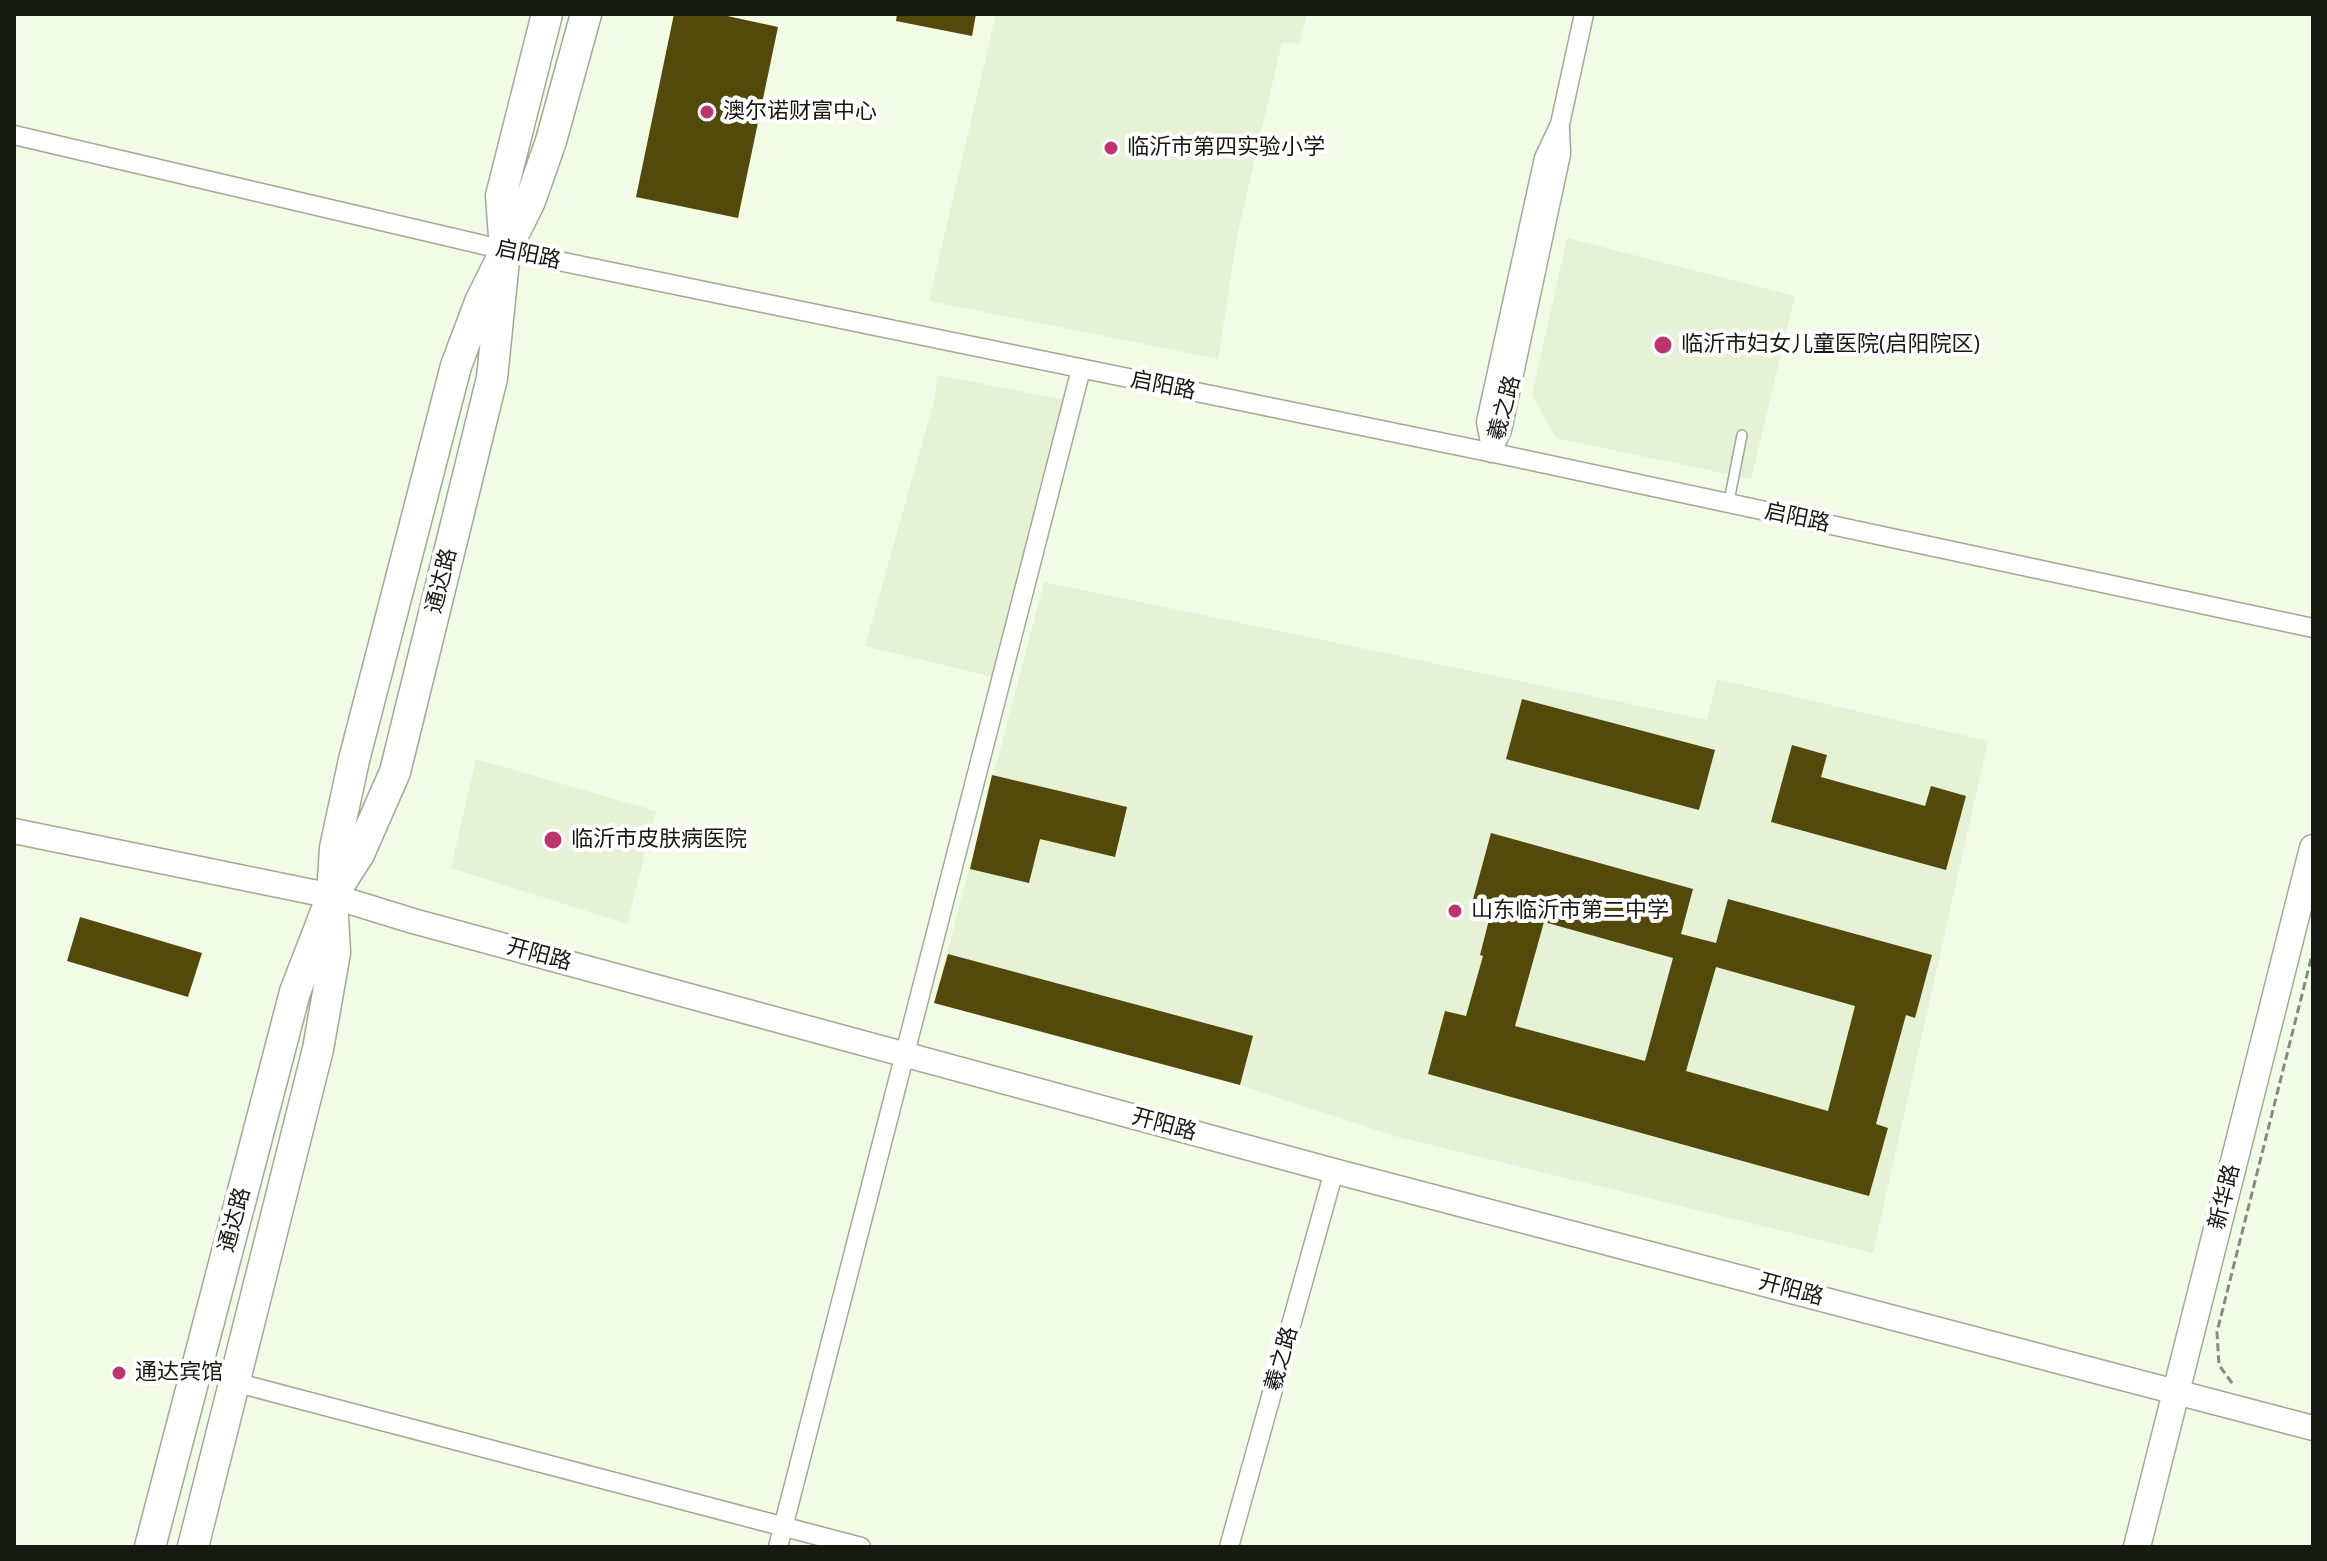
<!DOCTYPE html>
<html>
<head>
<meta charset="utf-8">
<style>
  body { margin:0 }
  #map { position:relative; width:2327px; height:1561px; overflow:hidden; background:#f2fbe6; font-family:"Open Sans",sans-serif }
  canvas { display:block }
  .frame { position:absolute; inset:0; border:16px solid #161911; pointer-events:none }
</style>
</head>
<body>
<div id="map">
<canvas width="2327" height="1561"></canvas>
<div class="frame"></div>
</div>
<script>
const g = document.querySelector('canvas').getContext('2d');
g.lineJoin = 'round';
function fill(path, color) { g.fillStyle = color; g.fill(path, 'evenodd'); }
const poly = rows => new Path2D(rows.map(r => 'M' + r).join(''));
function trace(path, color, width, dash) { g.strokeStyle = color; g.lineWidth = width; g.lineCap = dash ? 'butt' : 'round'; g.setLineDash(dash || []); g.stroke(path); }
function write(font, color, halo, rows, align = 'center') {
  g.font = font + ' "Open Sans","Noto Sans SC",sans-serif'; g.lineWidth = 8; g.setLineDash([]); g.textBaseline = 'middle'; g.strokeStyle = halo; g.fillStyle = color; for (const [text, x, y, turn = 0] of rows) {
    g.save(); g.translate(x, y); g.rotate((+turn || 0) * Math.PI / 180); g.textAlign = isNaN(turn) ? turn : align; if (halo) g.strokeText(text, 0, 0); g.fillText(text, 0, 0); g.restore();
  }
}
const built = poly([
  [996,14,1307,14,1299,44,1282,42,1238,232,1218,359,929,301],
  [1567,238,1795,296,1751,479,1556,438,1532,395],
  [937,375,1066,400,993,677,865,646,935,398],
  [1044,582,1707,720,1717,679,1988,741,1873,1253,1398,1137,1240,1085,934,1003],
  [476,759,656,811,627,924,451,868]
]);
const building = poly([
  [674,14,718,14,778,27,738,218,636,197],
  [897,14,976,14,972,36,896,21],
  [1522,699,1715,750,1699,810,1506,759],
  [1792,745,1827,755,1821,777,1925,806,1931,786,1966,796,1946,870,1771,822],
  [992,775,1127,807,1115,857,1040,839,1029,883,970,869],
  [1491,833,1693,889,1681,934,1716,943,1728,899,1932,955,1915,1018,1906,1015,1876,1124,1888,1128,1869,1196,1428,1074,1445,1011,1466,1016,1483,956,1480,955,1492,908,1472,903],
  [1544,922,1673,958,1645,1061,1515,1026],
  [1716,967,1855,1006,1828,1111,1686,1071],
  [80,917,202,953,188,997,67,961],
  [948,954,1253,1036,1240,1085,934,1003]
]);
const path = poly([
  [2232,1383,2219,1365,2217,1332,2313,951]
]);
const service = poly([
  [1730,496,1742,435]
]);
const minor = poly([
  [14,135,505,250,1513,457,2313,628],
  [1492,453,1486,422,1544,158,1560,124,1584,14],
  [1492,453,1502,430,1561,154,1560,128],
  [234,1382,861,1547],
  [778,1547,1081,369],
  [1229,1547,1334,1171]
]);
const tertiary = poly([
  [14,831,332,896,413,921,1334,1171,2313,1428]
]);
const secondary = poly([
  [2137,1547,2313,848]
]);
const primary = poly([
  [150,1547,295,992,332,896,359,854,395,772,492,378,505,250,501,196,547,14],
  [193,1547,318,1049,335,953,332,896,335,848,354,760,456,366,480,302,530,201,551,141,586,14]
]);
const markers = [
  [707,112,8,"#be346e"],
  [1111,148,8,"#be346e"],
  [1663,345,10,"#be346e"],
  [553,840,10,"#be346e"],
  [1455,911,8,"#be346e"],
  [119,1373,8,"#be346e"]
];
const poiNames = [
  ["澳尔诺财富中心",723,112],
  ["临沂市第四实验小学",1127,148],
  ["临沂市妇女儿童医院(启阳院区)",1681,345],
  ["临沂市皮肤病医院",571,840],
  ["山东临沂市第二中学",1471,911],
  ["通达宾馆",135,1373]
];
const streetNames = [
  ["启阳路",528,255,12],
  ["启阳路",1163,386,11],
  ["羲之路",1505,408,-75],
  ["启阳路",1797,518,12],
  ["通达路",442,581,-76],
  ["开阳路",539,955,15],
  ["开阳路",1164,1125,15],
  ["新华路",2225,1197,-76],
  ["通达路",235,1220,-75],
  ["开阳路",1791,1290,15],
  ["羲之路",1282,1359,-74]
];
fill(built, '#e5f2d5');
fill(building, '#52490a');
trace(service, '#a1aa96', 12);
trace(minor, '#a1aa96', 21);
trace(tertiary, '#a1aa96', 27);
trace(secondary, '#a1aa96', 29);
trace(primary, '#a1aa96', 33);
trace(path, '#868c7d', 3, [8, 4]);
trace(service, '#fff', 9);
trace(minor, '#fff', 18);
trace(tertiary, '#fff', 24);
trace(secondary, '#fff', 26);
trace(primary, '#fff', 30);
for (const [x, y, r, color] of markers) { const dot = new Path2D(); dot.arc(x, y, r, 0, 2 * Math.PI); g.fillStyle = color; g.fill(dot); trace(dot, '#fff', 3); }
write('22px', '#161911', '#fff', poiNames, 'left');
write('22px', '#161911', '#fff', streetNames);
</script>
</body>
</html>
